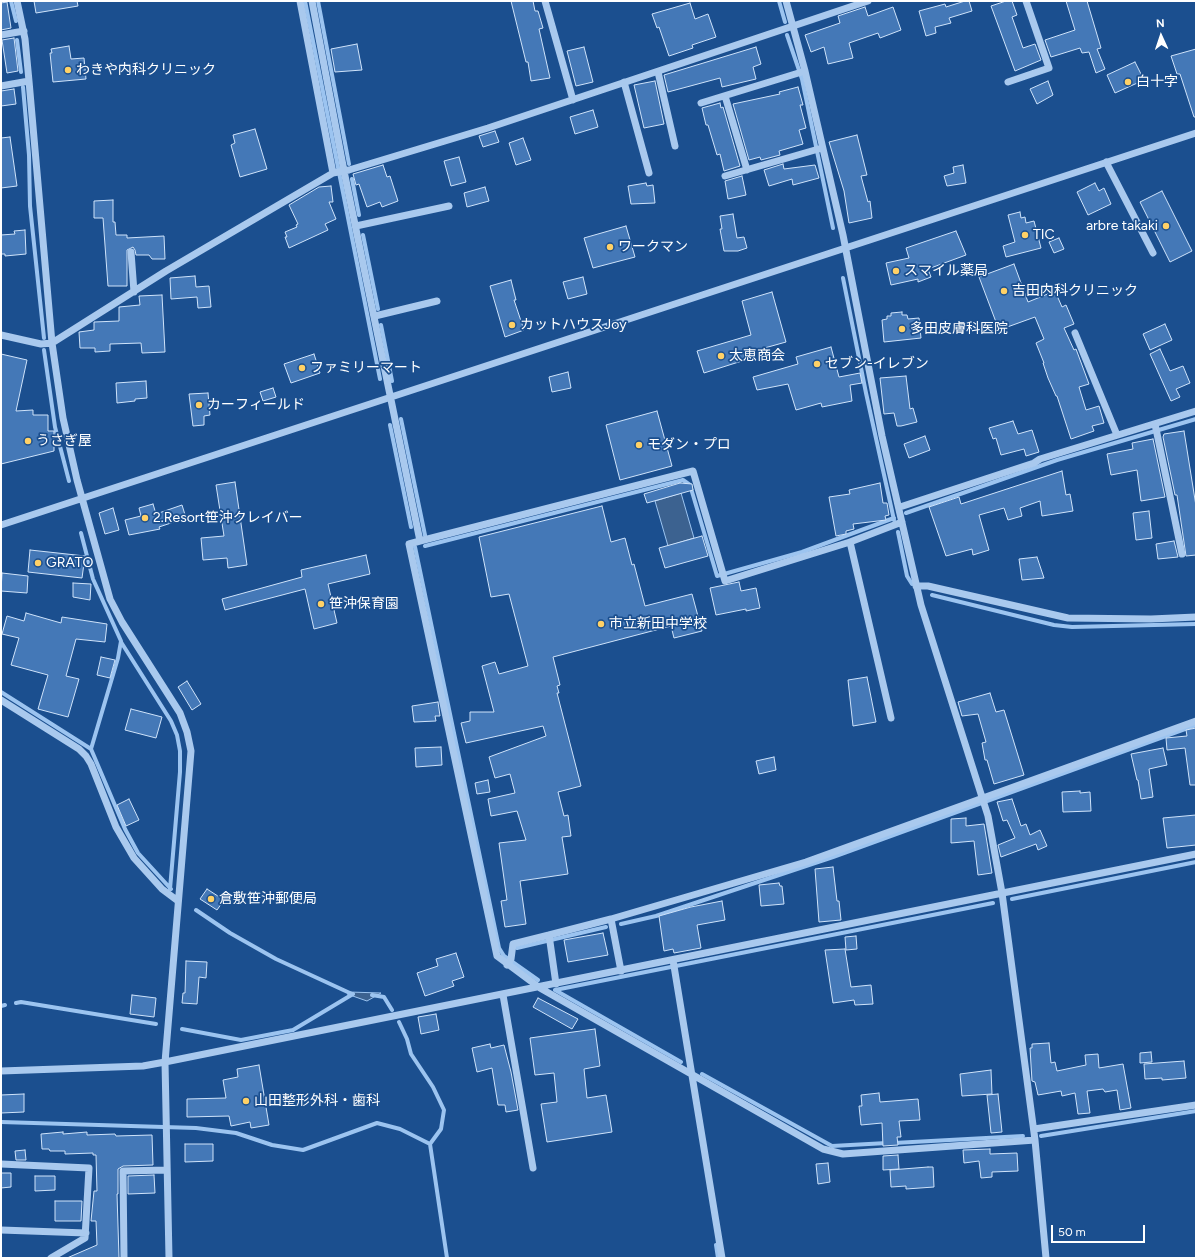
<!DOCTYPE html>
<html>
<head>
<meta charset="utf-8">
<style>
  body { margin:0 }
  #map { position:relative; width:1197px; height:1259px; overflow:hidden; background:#1b4f8f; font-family:Figtree,sans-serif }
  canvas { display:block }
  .frame { position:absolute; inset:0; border:2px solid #fff; pointer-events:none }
  .north { position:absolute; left:1141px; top:16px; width:40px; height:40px; -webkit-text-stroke:3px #1b4f8f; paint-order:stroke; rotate:357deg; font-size:11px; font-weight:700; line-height:16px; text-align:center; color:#fff }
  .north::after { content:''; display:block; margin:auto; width:14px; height:18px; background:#fff; clip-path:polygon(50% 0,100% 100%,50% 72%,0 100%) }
  .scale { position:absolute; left:1051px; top:1225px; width:94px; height:18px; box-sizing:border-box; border:2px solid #fff; border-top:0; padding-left:5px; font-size:12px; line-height:14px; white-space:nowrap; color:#fff; -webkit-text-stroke:3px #1b4f8f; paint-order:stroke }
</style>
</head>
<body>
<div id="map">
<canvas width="1197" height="1259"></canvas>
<div class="frame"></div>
<div class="north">N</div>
<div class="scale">50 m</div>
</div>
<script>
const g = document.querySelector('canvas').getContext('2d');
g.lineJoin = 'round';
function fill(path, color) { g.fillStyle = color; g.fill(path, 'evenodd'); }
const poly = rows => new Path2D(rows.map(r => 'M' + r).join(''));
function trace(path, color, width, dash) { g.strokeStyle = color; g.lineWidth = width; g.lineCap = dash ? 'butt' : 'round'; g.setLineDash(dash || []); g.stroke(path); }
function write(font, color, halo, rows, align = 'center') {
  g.font = font + ' Figtree,"Noto Sans JP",sans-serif'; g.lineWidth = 3.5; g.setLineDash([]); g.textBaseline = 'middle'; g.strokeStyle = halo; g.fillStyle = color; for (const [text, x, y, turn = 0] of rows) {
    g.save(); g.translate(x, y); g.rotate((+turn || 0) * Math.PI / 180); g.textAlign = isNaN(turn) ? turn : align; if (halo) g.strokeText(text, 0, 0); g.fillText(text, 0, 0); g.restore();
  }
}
const water = poly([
  [681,493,694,538,668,546,655,501,681,493],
  [349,992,381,993,367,1001,347,994,349,992]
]);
const stream = poly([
  [11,1,16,21],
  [305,1,380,379],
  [318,1,349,164],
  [779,1,785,22],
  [787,35,802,79,833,228],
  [17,40,21,72],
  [23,87,29,155,30,206,44,338],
  [352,179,359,215],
  [363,235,378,309],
  [843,278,866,393,894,520],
  [381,325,392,381],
  [44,350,55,427,69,481],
  [401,419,426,540],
  [390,425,411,527],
  [906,513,1057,460,1196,419],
  [898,532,907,576,912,584],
  [81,533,93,579,121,641,118,658,91,749,125,829,138,853,171,889],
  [425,546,683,480,690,485,717,576,802,552,894,518],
  [415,547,499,948,504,956,538,980],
  [932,595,1054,625,1072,627,1196,624],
  [121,642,171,721,177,735,180,751,180,772,170,889],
  [1,692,91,749],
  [1012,899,1196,862],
  [196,910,230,933,276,959,352,994],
  [621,924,656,916,833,857,1196,725],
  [517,948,606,927],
  [555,990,993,903],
  [555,990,681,1062],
  [372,995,384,997,392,1010],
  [16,1003,21,1002,156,1024],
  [1,1006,5,1005],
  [399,1022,407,1039,411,1054,433,1087,444,1110,441,1129,430,1144,447,1258],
  [182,1029,241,1040,293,1030,353,994],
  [702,1074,832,1146,887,1143],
  [1,1122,196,1128,236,1133,272,1145,303,1150,377,1123,400,1129,430,1144],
  [1041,1136,1196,1111],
  [894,1143,1023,1136],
  [716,1245,718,1258]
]);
const building = poly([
  [34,1,77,1,78,6,36,13,34,1],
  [511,1,533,1,535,11,538,11,543,28,539,29,550,78,531,81,528,62,526,62,511,1],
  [965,1,969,1,972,11,949,18,951,23,935,27,936,33,926,36,919,11,945,4,946,7,965,1],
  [1006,1,1012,1,1017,15,1012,17,1023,48,1035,44,1041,60,1015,71,991,6,1006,1],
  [1066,1,1087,1,1101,48,1097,49,1105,69,1096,73,1089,52,1082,53,1080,48,1051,57,1045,40,1075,30,1066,1],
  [7,2,11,28,1,30,1,3,7,2],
  [690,3,695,19,708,14,716,37,692,45,693,48,669,56,659,27,657,28,652,14,690,3],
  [865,7,868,16,893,7,901,30,880,38,878,33,849,43,853,58,828,64,824,47,811,52,805,35,840,23,838,16,865,7],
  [14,38,18,71,7,73,2,40,14,38],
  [357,44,362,70,335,72,331,49,357,44],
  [69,46,71,59,84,58,86,79,53,82,50,53,52,53,51,49,69,46],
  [584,47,593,82,576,86,567,51,584,47],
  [756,47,761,64,753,67,756,79,722,87,720,78,668,92,664,75,756,47],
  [1196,49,1196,117,1194,117,1180,74,1177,74,1171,56,1196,49],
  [1135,62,1144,80,1115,93,1107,75,1135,62],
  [655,81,664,124,644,128,634,85,655,81],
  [1048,81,1053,95,1037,104,1030,89,1048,81],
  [798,87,803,105,800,105,806,128,799,130,803,144,779,151,780,155,761,160,760,157,749,160,733,104,780,94,779,92,798,87],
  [14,89,16,104,1,106,1,91,14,89],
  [720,103,721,108,723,107,740,166,724,171,720,154,717,155,708,125,706,125,702,108,720,103],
  [593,110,598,127,575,134,570,117,593,110],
  [255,129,267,169,240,177,231,145,235,143,233,135,255,129],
  [495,131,499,142,483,147,479,136,495,131],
  [857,135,867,175,861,176,868,202,870,201,872,218,849,223,844,191,829,142,857,135],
  [10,137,17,186,1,188,1,138,10,137],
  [523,138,531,160,516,165,509,143,523,138],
  [459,157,466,182,451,186,444,161,459,157],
  [783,164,784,169,815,165,819,178,793,185,792,179,769,186,764,170,783,164],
  [383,165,387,177,390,176,398,201,382,207,380,202,367,207,359,184,356,185,353,174,383,165],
  [963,165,966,183,947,186,944,176,954,173,953,167,963,165],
  [742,176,746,195,728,199,725,181,742,176],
  [646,183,647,186,653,185,655,203,631,204,628,186,646,183],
  [1095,183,1099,191,1104,188,1111,204,1088,215,1077,192,1095,183],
  [331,186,333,202,329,202,336,219,325,224,328,230,289,248,285,237,287,237,285,232,297,227,296,225,298,224,289,205,319,187,331,186],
  [485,187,489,201,467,207,464,193,485,187],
  [1162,191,1192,251,1170,262,1140,202,1162,191],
  [113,200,113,222,115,222,116,235,127,235,127,238,164,236,165,259,152,259,149,255,136,255,135,250,133,247,127,250,127,286,108,286,103,218,94,218,94,201,113,200],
  [1020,212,1021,218,1025,217,1026,223,1034,221,1041,248,1006,257,1003,246,1015,242,1008,215,1020,212],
  [733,214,737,238,744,237,747,248,738,251,724,251,720,229,722,229,720,216,733,214],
  [626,226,635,257,593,268,584,238,626,226],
  [25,230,26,254,5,256,5,254,1,254,1,235,15,234,14,231,25,230],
  [956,231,966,255,928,269,931,277,918,282,918,279,891,285,886,263,909,258,906,248,956,231],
  [1059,238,1064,249,1054,253,1049,242,1059,238],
  [1014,264,1028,302,1055,291,1062,307,1066,305,1074,324,1064,328,1074,350,1076,349,1089,384,1079,387,1086,410,1099,406,1104,423,1092,426,1094,431,1071,439,1057,396,1056,396,1048,378,1043,363,1044,363,1036,343,1044,339,1035,317,999,330,979,277,1014,264],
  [195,276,196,287,209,286,211,307,198,308,197,297,171,299,170,278,195,276],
  [583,277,587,294,568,299,563,282,583,277],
  [511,280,516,300,514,300,524,330,505,337,490,286,511,280],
  [772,292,786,342,743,354,745,360,704,373,697,351,751,335,742,301,772,292],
  [162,295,165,352,142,353,141,343,110,344,110,351,95,352,95,348,80,348,79,332,94,330,94,322,119,321,119,307,140,305,139,296,162,295],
  [902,312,902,315,907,315,908,319,919,318,921,338,884,342,882,320,887,319,887,316,891,316,891,313,902,312],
  [1165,324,1172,340,1150,350,1143,334,1165,324],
  [831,347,839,377,860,373,862,383,850,385,852,401,822,407,821,403,796,410,788,384,757,390,753,377,798,364,796,357,831,347],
  [1160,349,1170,371,1183,366,1190,383,1176,389,1180,397,1171,401,1150,354,1160,349],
  [1,354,27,360,16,411,33,410,33,415,48,415,48,431,54,431,54,451,1,464,1,354],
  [314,354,320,373,291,383,284,364,314,354],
  [568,372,571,388,552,392,549,377,568,372],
  [906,376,910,409,913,408,917,422,901,426,897,426,894,413,884,414,880,378,906,376],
  [146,381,147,398,135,399,135,401,117,403,116,383,146,381],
  [273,388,276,397,263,401,260,392,273,388],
  [208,393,210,415,204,416,204,425,193,426,189,394,208,393],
  [657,411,672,466,620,480,606,425,657,411],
  [1013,421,1018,434,1032,430,1039,452,1026,456,1024,449,1001,455,996,438,993,439,989,428,1013,421],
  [1184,431,1196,506,1196,555,1186,556,1177,495,1175,495,1163,437,1164,434,1184,431],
  [925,436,930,450,909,458,904,444,925,436],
  [1153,439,1165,497,1141,501,1137,470,1111,475,1107,454,1133,449,1132,443,1153,439],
  [1062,471,1066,495,1070,494,1073,511,1042,516,1040,501,1020,508,1022,516,1008,520,1004,508,979,515,989,550,973,555,972,549,946,556,929,507,959,497,961,504,1062,471],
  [235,482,247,565,228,568,227,558,203,560,201,538,224,536,216,485,235,482],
  [680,483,692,484,693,490,647,503,644,494,680,483],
  [880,483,883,503,887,503,889,515,885,516,886,520,853,524,854,529,846,531,846,534,836,536,829,497,850,494,849,490,880,483],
  [153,504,156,514,182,505,186,518,159,527,160,529,129,535,125,520,141,516,139,508,153,504],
  [602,506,611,542,625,538,632,565,634,564,645,606,692,594,702,631,674,638,671,626,553,657,560,685,557,686,559,693,557,693,581,786,558,792,564,816,568,815,571,836,562,837,568,874,520,881,526,924,505,927,501,901,507,900,499,843,526,840,517,811,491,816,488,799,515,793,510,774,495,778,489,757,546,736,543,726,466,743,461,723,470,721,470,712,494,712,482,666,495,662,499,674,528,666,509,594,491,597,479,537,602,506],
  [113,508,119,530,105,534,99,513,113,508],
  [1149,511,1152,538,1136,540,1133,513,1149,511],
  [702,536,708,556,665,568,659,548,702,536],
  [1174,541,1178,557,1158,559,1156,544,1174,541],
  [30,550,85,556,82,578,28,572,30,550],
  [366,555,370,574,328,584,337,623,314,629,305,589,225,610,222,599,302,577,301,570,366,555],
  [1037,557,1044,578,1022,580,1019,559,1037,557],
  [2,573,28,576,27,593,1,591,2,573],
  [739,582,741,591,756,588,760,608,746,611,746,609,716,615,710,588,739,582],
  [73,583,91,584,90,600,73,597,73,583],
  [26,613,61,623,62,617,107,624,105,642,76,639,66,676,79,679,68,717,38,709,48,675,11,665,19,638,2,634,7,616,24,621,26,613],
  [101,657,115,660,110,678,97,675,101,657],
  [867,677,876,722,853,726,848,680,867,677],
  [187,681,201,704,192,710,178,687,187,681],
  [990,693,996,712,1004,710,1024,775,994,784,987,760,985,760,982,743,986,742,978,714,962,716,958,702,990,693],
  [438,702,440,716,435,716,436,721,414,722,412,706,438,702],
  [131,709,162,717,156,738,125,730,131,709],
  [1196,728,1196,785,1190,785,1185,748,1167,750,1166,738,1187,736,1186,730,1196,728],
  [441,747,442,765,416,767,415,748,441,747],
  [1163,748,1167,765,1149,769,1153,797,1141,799,1138,780,1137,780,1131,754,1163,748],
  [774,757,776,770,759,774,756,761,774,757],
  [488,780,490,792,477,794,475,783,488,780],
  [1080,791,1080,793,1090,792,1091,811,1063,812,1062,792,1080,791],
  [129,799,139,820,126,826,117,805,129,799],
  [1012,799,1021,826,1026,824,1030,835,1040,830,1047,846,1038,850,1036,844,1001,857,998,845,1015,838,1007,820,1003,821,997,802,1012,799],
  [1196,815,1196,845,1167,848,1163,818,1196,815],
  [966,818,966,826,984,824,992,873,978,875,974,841,951,843,951,819,966,818],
  [833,867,837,901,839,901,841,920,819,922,815,869,833,867],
  [779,883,780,886,782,886,784,904,761,906,759,885,779,883],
  [207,889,224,900,217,910,200,899,207,889],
  [722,901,725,920,697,925,701,948,674,953,673,949,664,951,659,916,691,907,722,901],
  [603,933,608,955,568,962,564,940,603,933],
  [856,936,857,949,846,950,845,937,856,936],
  [845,949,851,987,871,985,873,1004,855,1005,854,1000,833,1003,825,950,845,949],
  [456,953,464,977,452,981,454,986,425,996,417,973,438,966,436,959,456,953],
  [186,961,207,962,206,978,199,977,197,1004,182,1003,183,993,185,993,186,961],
  [132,995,156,998,154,1017,130,1014,132,995],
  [538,998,578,1019,572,1029,533,1007,538,998],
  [436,1014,439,1030,421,1034,418,1017,436,1014],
  [595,1029,600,1066,584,1069,587,1098,606,1095,612,1132,547,1142,541,1104,557,1102,554,1073,535,1075,530,1038,595,1029],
  [1049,1043,1051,1063,1055,1062,1057,1071,1086,1065,1085,1055,1098,1054,1099,1068,1123,1064,1131,1108,1120,1110,1117,1090,1105,1092,1103,1089,1087,1091,1090,1113,1078,1114,1075,1093,1062,1096,1061,1091,1038,1095,1035,1082,1032,1081,1030,1048,1032,1048,1032,1044,1049,1043],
  [490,1044,491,1048,504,1045,511,1072,518,1110,506,1112,505,1105,498,1105,492,1068,477,1072,472,1048,490,1044],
  [1151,1052,1152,1062,1140,1063,1140,1053,1151,1052],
  [1184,1061,1186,1078,1162,1080,1162,1078,1145,1079,1144,1064,1184,1061],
  [259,1065,269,1125,251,1128,250,1122,231,1126,229,1116,187,1117,187,1099,226,1098,223,1080,238,1077,237,1069,259,1065],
  [991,1070,992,1094,962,1096,960,1074,991,1070],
  [879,1093,880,1102,918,1099,920,1120,899,1121,901,1137,897,1137,898,1145,883,1146,882,1123,861,1125,859,1106,862,1106,861,1095,879,1093],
  [24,1094,24,1112,1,1113,1,1095,24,1094],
  [998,1094,1002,1132,991,1133,987,1095,998,1094],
  [63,1132,63,1134,87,1132,87,1135,115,1134,116,1136,152,1135,153,1165,123,1166,118,1169,118,1194,117,1194,119,1258,67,1258,97,1245,96,1221,91,1221,94,1191,97,1191,96,1155,93,1155,93,1153,65,1154,65,1151,50,1151,49,1149,42,1149,41,1134,63,1132],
  [185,1144,213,1144,213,1161,185,1162,185,1144],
  [990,1149,990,1154,1017,1153,1018,1171,992,1172,992,1177,981,1178,979,1161,964,1163,963,1150,990,1149],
  [25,1150,26,1160,16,1160,15,1151,25,1150],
  [898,1155,899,1169,883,1170,883,1156,898,1155],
  [828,1163,830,1182,818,1184,816,1164,828,1163],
  [928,1167,933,1167,934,1187,906,1189,906,1186,891,1187,890,1170,928,1167],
  [1,1173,11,1173,11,1187,1,1188,1,1173],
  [154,1175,155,1193,128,1194,128,1176,154,1175],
  [35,1176,55,1176,55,1190,35,1191,35,1176],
  [55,1201,82,1201,81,1221,55,1221,55,1201]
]);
const minor = poly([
  [17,1,25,39,29,81,52,343,63,418,77,480,110,599,122,622,180,713,187,732,191,751,165,1062,169,1258],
  [300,1,333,173],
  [312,1,344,171,420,541,693,471,725,581,850,542,902,522],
  [545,1,573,100],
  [786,1,805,71,843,235,882,436,921,605,988,816,1002,893,1035,1140,1046,1258],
  [1,35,24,31],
  [658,72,675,146],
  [624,82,649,173],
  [1008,82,1049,68,1026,1],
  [1,86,29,81],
  [725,96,747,170],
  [701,103,805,71],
  [1106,162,1153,253],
  [725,176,822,148],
  [356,226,449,206],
  [131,252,134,292],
  [375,316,437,301],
  [1075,333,1117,435],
  [1,335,41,344,52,343,166,271,333,173,349,170,488,128,868,1],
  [1155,424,1182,554],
  [900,507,1034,463,1040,459,1196,411],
  [1,525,1196,133],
  [420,541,409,544,497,956,540,988,823,1149,843,1154,1035,1140],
  [850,542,891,718],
  [916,586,928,586,1068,618,1151,619,1196,617],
  [1,700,79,749,86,756,91,764,116,827,134,858,162,889,178,901],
  [673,960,722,1258],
  [507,965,511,959,513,944,549,935],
  [621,971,611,919,806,862,1196,721],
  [556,984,549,935,611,919],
  [503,995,533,1168],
  [1,1071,143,1066,165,1062,1196,854],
  [1034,1129,1196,1105],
  [1,1164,89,1168,85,1238,51,1258],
  [1,1230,86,1233],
  [124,1258,123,1171,167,1170]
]);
const markers = [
  [68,70,4,"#ffd166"],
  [1128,82,4,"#ffd166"],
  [1166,226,4,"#ffd166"],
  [1025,235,4,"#ffd166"],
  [610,247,4,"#ffd166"],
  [896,271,4,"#ffd166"],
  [1004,291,4,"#ffd166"],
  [512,325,4,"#ffd166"],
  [902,329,4,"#ffd166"],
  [721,356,4,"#ffd166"],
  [817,364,4,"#ffd166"],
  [302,368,4,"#ffd166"],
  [199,405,4,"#ffd166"],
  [28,441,4,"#ffd166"],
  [639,445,4,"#ffd166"],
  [145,518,4,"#ffd166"],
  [38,563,4,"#ffd166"],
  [321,604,4,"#ffd166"],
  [601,624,4,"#ffd166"],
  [211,899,4,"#ffd166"],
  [246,1101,4,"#ffd166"]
];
const poiNames = [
  ["わきや内科クリニック",76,70],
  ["白十字",1136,82],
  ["arbre takaki",1158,226,"right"],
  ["TIC",1033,235],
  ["ワークマン",618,247],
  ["スマイル薬局",904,271],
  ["吉田内科クリニック",1012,291],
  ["カットハウスJoy",520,325],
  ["多田皮膚科医院",910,329],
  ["太恵商会",729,356],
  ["セブン-イレブン",825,364],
  ["ファミリーマート",310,368],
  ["カーフィールド",207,405],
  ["うさぎ屋",36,441],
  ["モダン・プロ",647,445],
  ["2.Resort笹沖クレイバー",153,518],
  ["GRATO",46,563],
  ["笹沖保育園",329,604],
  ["市立新田中学校",609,624],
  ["倉敷笹沖郵便局",219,899],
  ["山田整形外科・歯科",254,1101]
];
fill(water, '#3c6290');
trace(water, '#9cc4f0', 1);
trace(stream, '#9cc4f0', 4);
fill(building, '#4478b7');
trace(building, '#cfe3fa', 1);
trace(minor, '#a9c9ee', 7);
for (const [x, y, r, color] of markers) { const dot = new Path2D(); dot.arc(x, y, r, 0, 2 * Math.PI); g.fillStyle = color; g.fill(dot); trace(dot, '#1b4f8f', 1.5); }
write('14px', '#fff', '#1b4f8f', poiNames, 'left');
</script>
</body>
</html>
